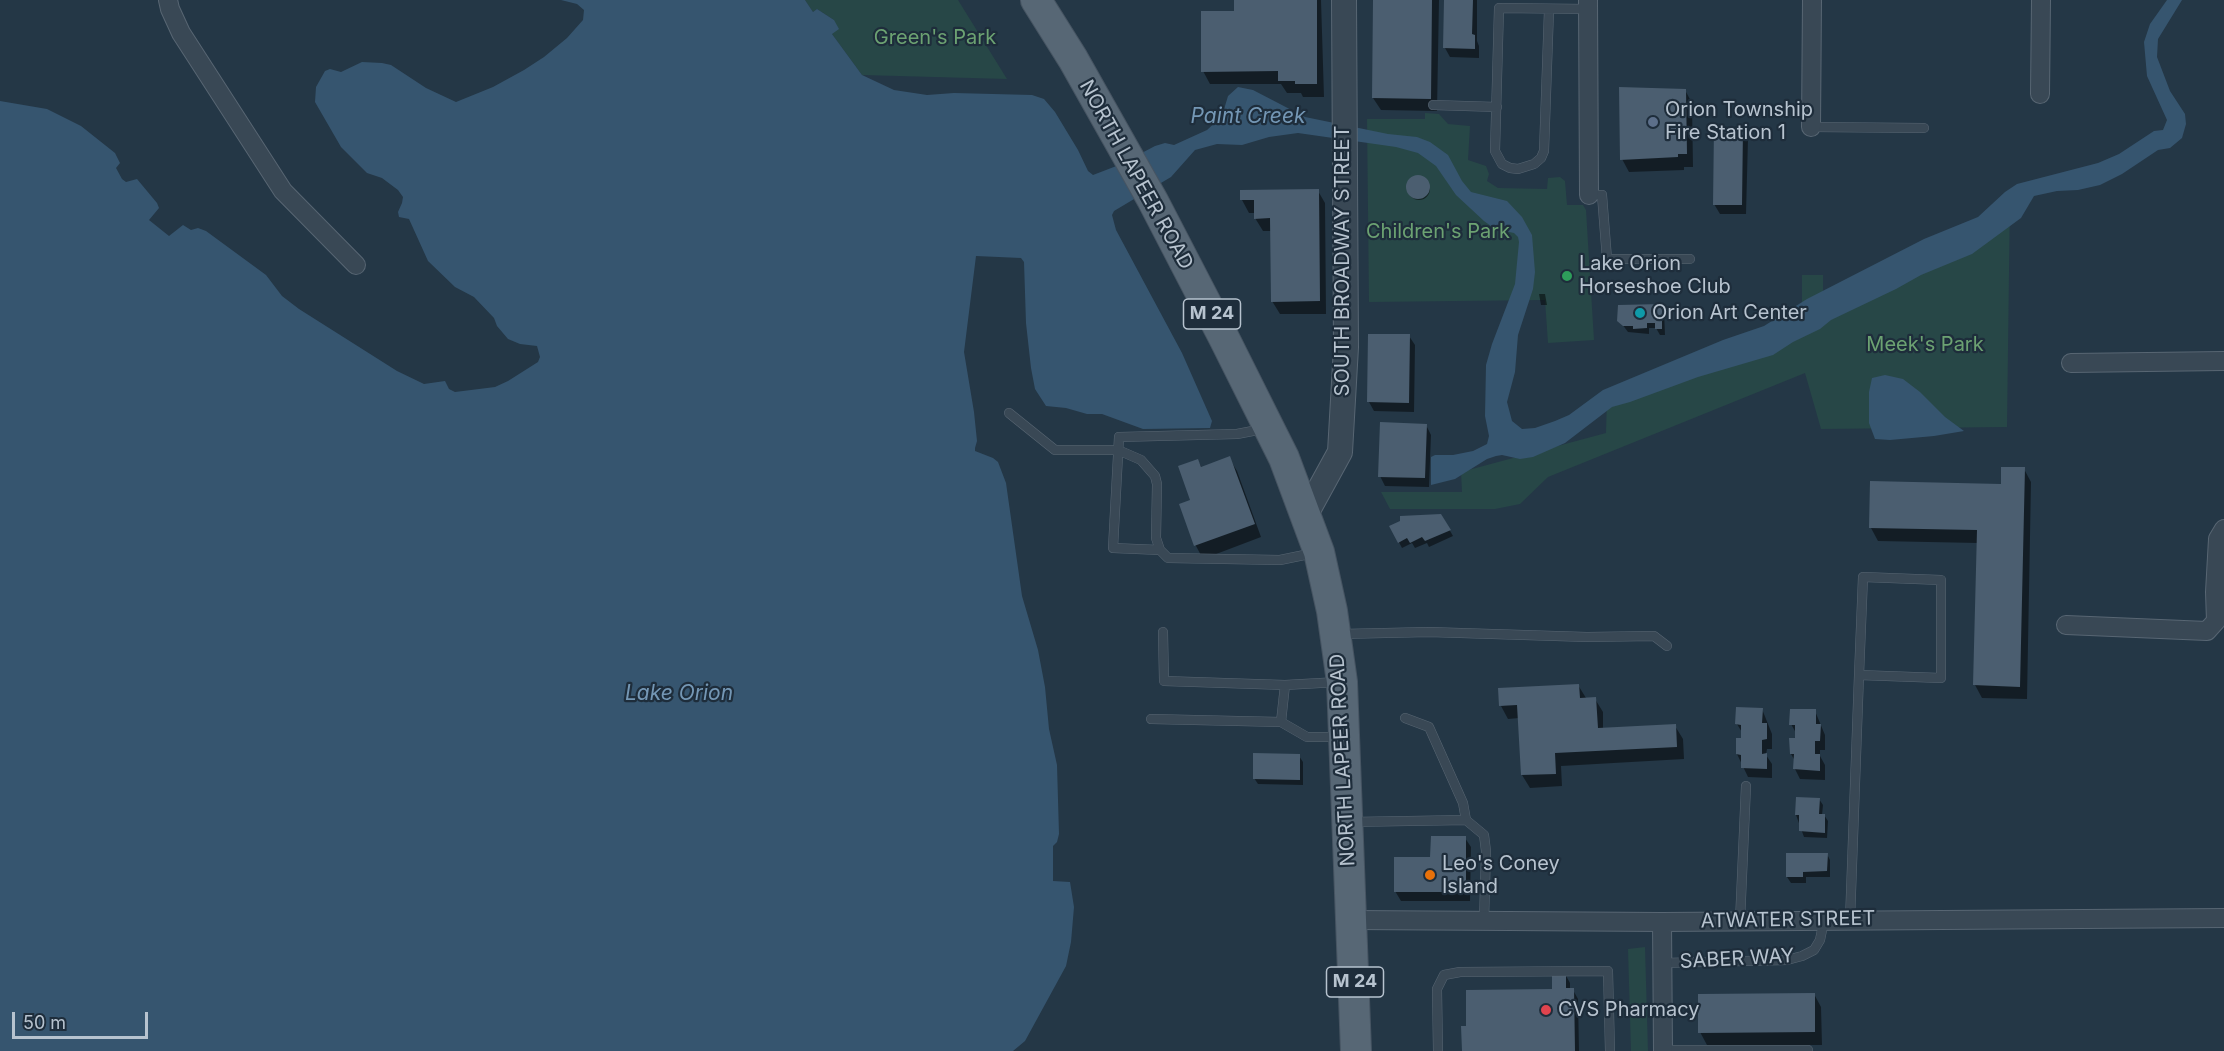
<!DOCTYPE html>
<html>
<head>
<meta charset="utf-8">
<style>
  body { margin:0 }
  #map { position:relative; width:2224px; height:1051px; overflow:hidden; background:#243746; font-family:Inter,sans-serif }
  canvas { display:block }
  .scale { position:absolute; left:12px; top:1012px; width:136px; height:27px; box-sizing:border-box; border:3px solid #b7c3cf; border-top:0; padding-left:8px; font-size:18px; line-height:21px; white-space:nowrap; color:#b7c3cf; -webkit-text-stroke:4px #1e2d3b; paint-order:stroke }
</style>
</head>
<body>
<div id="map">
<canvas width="2224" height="1051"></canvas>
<div class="scale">50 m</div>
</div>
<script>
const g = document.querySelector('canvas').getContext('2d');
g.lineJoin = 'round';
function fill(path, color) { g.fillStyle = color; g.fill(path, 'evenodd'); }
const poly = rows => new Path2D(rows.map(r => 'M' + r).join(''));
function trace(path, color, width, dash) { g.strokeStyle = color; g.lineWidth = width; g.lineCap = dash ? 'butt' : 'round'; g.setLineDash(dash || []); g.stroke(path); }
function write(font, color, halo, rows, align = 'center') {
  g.font = font + ' Inter,sans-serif'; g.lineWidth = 4.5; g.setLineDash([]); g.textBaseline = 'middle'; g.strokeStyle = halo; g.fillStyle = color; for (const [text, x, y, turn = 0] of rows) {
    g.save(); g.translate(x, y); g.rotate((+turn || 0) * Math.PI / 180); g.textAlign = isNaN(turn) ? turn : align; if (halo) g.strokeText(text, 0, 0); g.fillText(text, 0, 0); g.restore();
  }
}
const green = poly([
  [805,0,958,0,1007,79,862,75,832,34,834,20,817,9,813,12],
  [1425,113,1439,114,1448,124,1470,126,1468,160,1486,166,1489,174,1487,181,1498,188,1547,189,1548,178,1560,177,1565,181,1567,205,1583,205,1586,210,1594,340,1548,343,1545,300,1369,302,1367,119,1425,119],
  [2010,195,2007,427,1821,429,1805,373,1548,477,1520,504,1495,509,1390,509,1381,492,1462,492,1461,472,1606,433,1607,397,1802,327,1802,275,1823,275,1823,302,1959,240],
  [1645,947,1648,1051,1631,1051,1628,949]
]);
const water = poly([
  [561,0,805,0,813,12,817,9,834,20,839,29,832,34,862,75,894,90,927,95,954,93,1032,95,1044,99,1055,112,1078,150,1088,171,1093,175,1119,165,1155,146,1165,143,1174,145,1207,130,1222,116,1228,96,1238,87,1253,90,1305,117,1388,134,1417,137,1430,142,1448,155,1462,181,1471,192,1507,201,1522,217,1532,235,1535,272,1533,289,1518,335,1515,372,1507,402,1512,421,1522,429,1535,428,1555,421,1569,415,1603,390,1723,340,1764,326,1807,299,1924,239,1978,217,2005,192,2017,184,2098,163,2119,154,2154,131,2163,130,2167,120,2147,76,2144,42,2150,24,2167,0,2182,0,2158,39,2157,57,2170,91,2185,114,2186,124,2182,138,2170,148,2158,150,2122,174,2100,185,2078,190,2057,191,2034,196,2021,218,1972,254,1921,275,1896,289,1831,320,1820,329,1793,342,1773,355,1698,377,1630,402,1612,407,1565,443,1533,457,1520,459,1502,455,1496,456,1487,459,1455,479,1431,485,1431,457,1435,455,1453,455,1473,451,1487,444,1489,436,1485,416,1486,365,1492,344,1515,284,1519,242,1518,237,1514,233,1495,229,1484,221,1456,195,1436,166,1418,153,1396,147,1298,133,1269,137,1242,145,1217,144,1195,150,1171,177,1114,211,1112,215,1116,230,1182,353,1212,421,1210,428,1143,429,1102,414,1087,414,1066,408,1046,406,1035,389,1031,368,1026,323,1024,262,1021,258,976,256,964,352,974,412,977,441,975,448,975,451,993,458,998,462,1006,483,1022,596,1038,650,1045,687,1049,729,1057,765,1059,834,1057,842,1053,846,1053,881,1070,882,1074,907,1071,942,1066,966,1025,1041,1013,1051,0,1051,0,101,47,109,81,126,115,153,120,163,116,168,122,179,126,182,137,179,157,203,159,208,149,220,169,236,183,225,191,230,198,228,206,231,266,275,282,296,299,309,397,371,424,384,445,381,449,389,455,392,495,387,508,381,538,362,540,357,537,346,520,344,508,339,497,326,494,318,474,297,455,287,428,261,409,219,399,217,398,212,402,203,403,197,398,190,382,178,367,173,341,147,315,102,316,87,325,71,330,69,341,72,362,62,382,63,391,65,426,88,456,102,493,87,524,70,544,57,567,38,583,20,584,10,577,4],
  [1885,375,1903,379,1920,392,1945,417,1964,431,1934,436,1890,440,1875,439,1869,423,1869,392,1872,378]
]);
const shadow = poly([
  [1236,0,1321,0,1324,97,1303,97,1301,93,1287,93,1281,84,1210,84,1203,71,1236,13],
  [1374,0,1439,0,1437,111,1381,110,1373,98],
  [1446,0,1477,0,1477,41,1479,46,1479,58,1450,57,1445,48],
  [1685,90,1692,103,1693,167,1684,167,1684,170,1629,172,1622,159],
  [1742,129,1748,139,1746,214,1720,214,1714,204],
  '1408 189a11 11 0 1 1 22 0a11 11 0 1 1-22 0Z',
  [1318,191,1325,203,1326,314,1280,314,1272,301,1272,231,1263,231,1255,218,1255,213,1249,213,1242,200],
  [1539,294,1545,294,1547,305,1541,305],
  [1661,305,1664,311,1665,335,1660,335,1656,328,1649,328,1649,334,1628,332,1619,320],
  [1409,336,1415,345,1414,412,1374,411,1369,402],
  [1426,425,1431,435,1429,487,1385,486,1380,476],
  [1229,458,1237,471,1261,537,1203,559,1196,546,1180,505,1192,501,1198,461,1202,468],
  [2024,469,2031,482,2027,699,1982,698,1975,685,1978,543,1878,541,1871,528,2002,485],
  [1441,515,1453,536,1429,547,1427,543,1415,548,1412,543,1402,548,1391,527],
  [1578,685,1586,698,1595,699,1603,712,1603,730,1675,726,1683,739,1684,759,1561,766,1562,786,1530,788,1522,775,1519,718,1508,719,1501,706],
  [1762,709,1772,734,1772,749,1767,749,1766,755,1772,764,1772,778,1748,777,1737,754,1743,734,1737,724],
  [1815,711,1825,735,1825,750,1820,750,1820,756,1825,765,1825,780,1800,779,1795,769,1795,761,1791,754,1796,733,1791,724],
  [1299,756,1303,762,1303,785,1258,784,1254,778],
  [1819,799,1823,805,1822,815,1824,815,1828,821,1827,838,1804,837,1796,815],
  [1465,838,1471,847,1470,901,1401,901,1395,891,1432,859],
  [1827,854,1830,860,1830,877,1806,877,1806,883,1791,883,1787,877],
  [1565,974,1570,983,1570,990,1573,990,1578,999,1579,1051,1463,1051,1554,990],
  [1814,994,1821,1007,1822,1045,1707,1045,1700,1032]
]);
const building = poly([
  [1234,0,1317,0,1317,84,1295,84,1295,81,1278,81,1278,71,1201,72,1201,11,1234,11],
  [1373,0,1432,0,1431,99,1372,98],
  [1444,0,1473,0,1472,34,1475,35,1475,49,1443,48],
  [1619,87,1686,89,1687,154,1678,154,1678,157,1620,160],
  [1714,127,1743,128,1742,205,1713,205],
  '1406 187a12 12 0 1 1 24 0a12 12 0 1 1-24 0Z',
  [1319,189,1320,301,1271,302,1270,218,1254,219,1254,200,1240,200,1240,190],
  [1662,304,1662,329,1655,329,1655,323,1647,323,1647,328,1633,329,1633,326,1623,326,1617,321,1618,305],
  [1368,334,1410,334,1409,403,1367,402],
  [1380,422,1427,424,1425,478,1378,477],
  [1230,456,1255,524,1194,546,1179,504,1190,500,1178,466,1198,459,1201,467],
  [2001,467,2025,467,2020,687,1973,685,1977,530,1869,528,1870,481,2001,484],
  [1441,514,1451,530,1425,541,1422,537,1410,543,1407,538,1398,543,1389,526,1400,521,1400,516],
  [1579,684,1580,698,1596,697,1598,728,1676,724,1677,747,1555,753,1556,774,1521,775,1517,705,1499,706,1498,688],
  [1736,707,1763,708,1762,723,1767,723,1767,739,1762,740,1762,754,1767,753,1767,769,1741,768,1741,755,1736,754,1736,738,1741,738,1741,725,1735,724],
  [1790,709,1816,709,1816,724,1821,724,1820,741,1815,741,1815,754,1820,754,1820,771,1793,769,1794,754,1790,754,1789,738,1795,738,1795,725,1789,725],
  [1253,753,1300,754,1300,780,1253,779],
  [1796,797,1820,798,1819,814,1825,814,1825,833,1799,831,1799,815,1795,815],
  [1431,836,1466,836,1466,892,1394,892,1394,857,1430,857],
  [1786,853,1828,853,1827,871,1803,872,1803,877,1786,877],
  [1566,972,1566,988,1574,988,1575,1051,1462,1051,1461,1026,1466,1026,1466,990,1552,989,1552,973],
  [1815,993,1815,1032,1698,1033,1698,994]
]);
const service = poly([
  [1549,10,1544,151,1541,158,1534,164,1518,169,1510,168,1502,164,1495,151,1499,8,1588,9],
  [1433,105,1497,107],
  [1811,127,1924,128],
  [1589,195,1602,195,1607,259,1690,259],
  [1009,413,1055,450,1118,450,1141,460,1155,476,1157,484,1156,538,1160,550,1168,558,1280,560,1314,553],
  [1160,550,1113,548,1119,437,1237,434,1263,429],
  [1163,632,1164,681,1285,685,1338,682],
  [1341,634,1429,632,1587,637,1654,636,1667,646],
  [1405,718,1429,727,1463,803,1466,820],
  [1151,719,1281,722,1307,737,1340,737],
  [1281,722,1285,685],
  [1350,822,1466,820,1484,835,1486,851,1484,921],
  [1850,920,1859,675,1941,678,1941,580,1863,577,1859,675],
  [1740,921,1746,786],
  [1662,963,1787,960,1802,956,1814,950,1820,940,1824,920],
  [1663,1050,1808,1050],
  [1438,1051,1437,989,1444,975,1460,972,1608,971,1610,1051]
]);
const minor = poly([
  [168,0,170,9,181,33,283,191,356,265],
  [1588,0,1589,195],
  [2040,94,2041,0],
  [1811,127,1812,0],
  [2071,363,2224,361],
  [2066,625,2207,631,2216,621,2215,592,2218,539,2224,529],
  [1353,920,1662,922,2224,918],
  [1662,922,1663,1051]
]);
const tertiary = poly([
  [1306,514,1340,452,1346,347,1344,0]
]);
const primary = poly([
  [1036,0,1073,59,1153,201,1224,338,1284,458,1319,552,1332,611,1342,682,1356,1051]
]);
const markers = [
  [1653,122,6,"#5c6f8a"],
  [1567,276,6,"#2e9e5b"],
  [1640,313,6,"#0f9aa8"],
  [1430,875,6,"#e8710a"],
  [1546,1010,6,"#e0444e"]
];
const shields = [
  [1212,314,57],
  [1355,982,57]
];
const shieldNames = [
  ["M 24",1212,314],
  ["M 24",1355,982]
];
const parkNames = [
  ["Green's Park",935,38],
  ["Children's Park",1438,232],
  ["Meek's Park",1925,345]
];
const poiNames = [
  ["Orion Township",1665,110],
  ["Fire Station 1",1665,133],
  ["Lake Orion",1579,264],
  ["Horseshoe Club",1579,287],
  ["Orion Art Center",1652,313],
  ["Leo's Coney",1442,864],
  ["Island",1442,887],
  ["CVS Pharmacy",1558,1010]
];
const streetNames = [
  ["NORTH LAPEER ROAD",1136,175,61],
  ["SOUTH BROADWAY STREET",1343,261,-90],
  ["NORTH LAPEER ROAD",1343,760,-93],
  ["ATWATER STREET",1788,920,-1],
  ["SABER WAY",1737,959,-3]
];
const waterNames = [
  ["Paint Creek",1248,117],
  ["Lake Orion",679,694]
];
fill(green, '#274747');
fill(water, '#36556f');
fill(shadow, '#0007');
fill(building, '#4b5e70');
trace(service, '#586673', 10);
trace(minor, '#586673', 20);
trace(tertiary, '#586673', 26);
trace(primary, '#465462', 32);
trace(service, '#394855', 9);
trace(minor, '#394855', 18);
trace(tertiary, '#394855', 24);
trace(primary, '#576775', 30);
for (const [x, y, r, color] of markers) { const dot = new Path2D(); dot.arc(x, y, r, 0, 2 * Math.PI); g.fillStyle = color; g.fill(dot); trace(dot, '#1e2d3b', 2); }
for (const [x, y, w] of shields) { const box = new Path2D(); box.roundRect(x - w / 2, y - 15, w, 30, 4.5); g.fillStyle = '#1e2d3b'; g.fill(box); trace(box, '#b7c3cf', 1.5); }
write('bold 18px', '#b7c3cf', null, shieldNames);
write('20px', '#6ca272', '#1e2d3b', parkNames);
write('20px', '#b7c3cf', '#1e2d3b', poiNames, 'left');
write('20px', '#b7c3cf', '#1e2d3b', streetNames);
write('italic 21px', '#7497b5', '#1e2d3b', waterNames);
</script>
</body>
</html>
